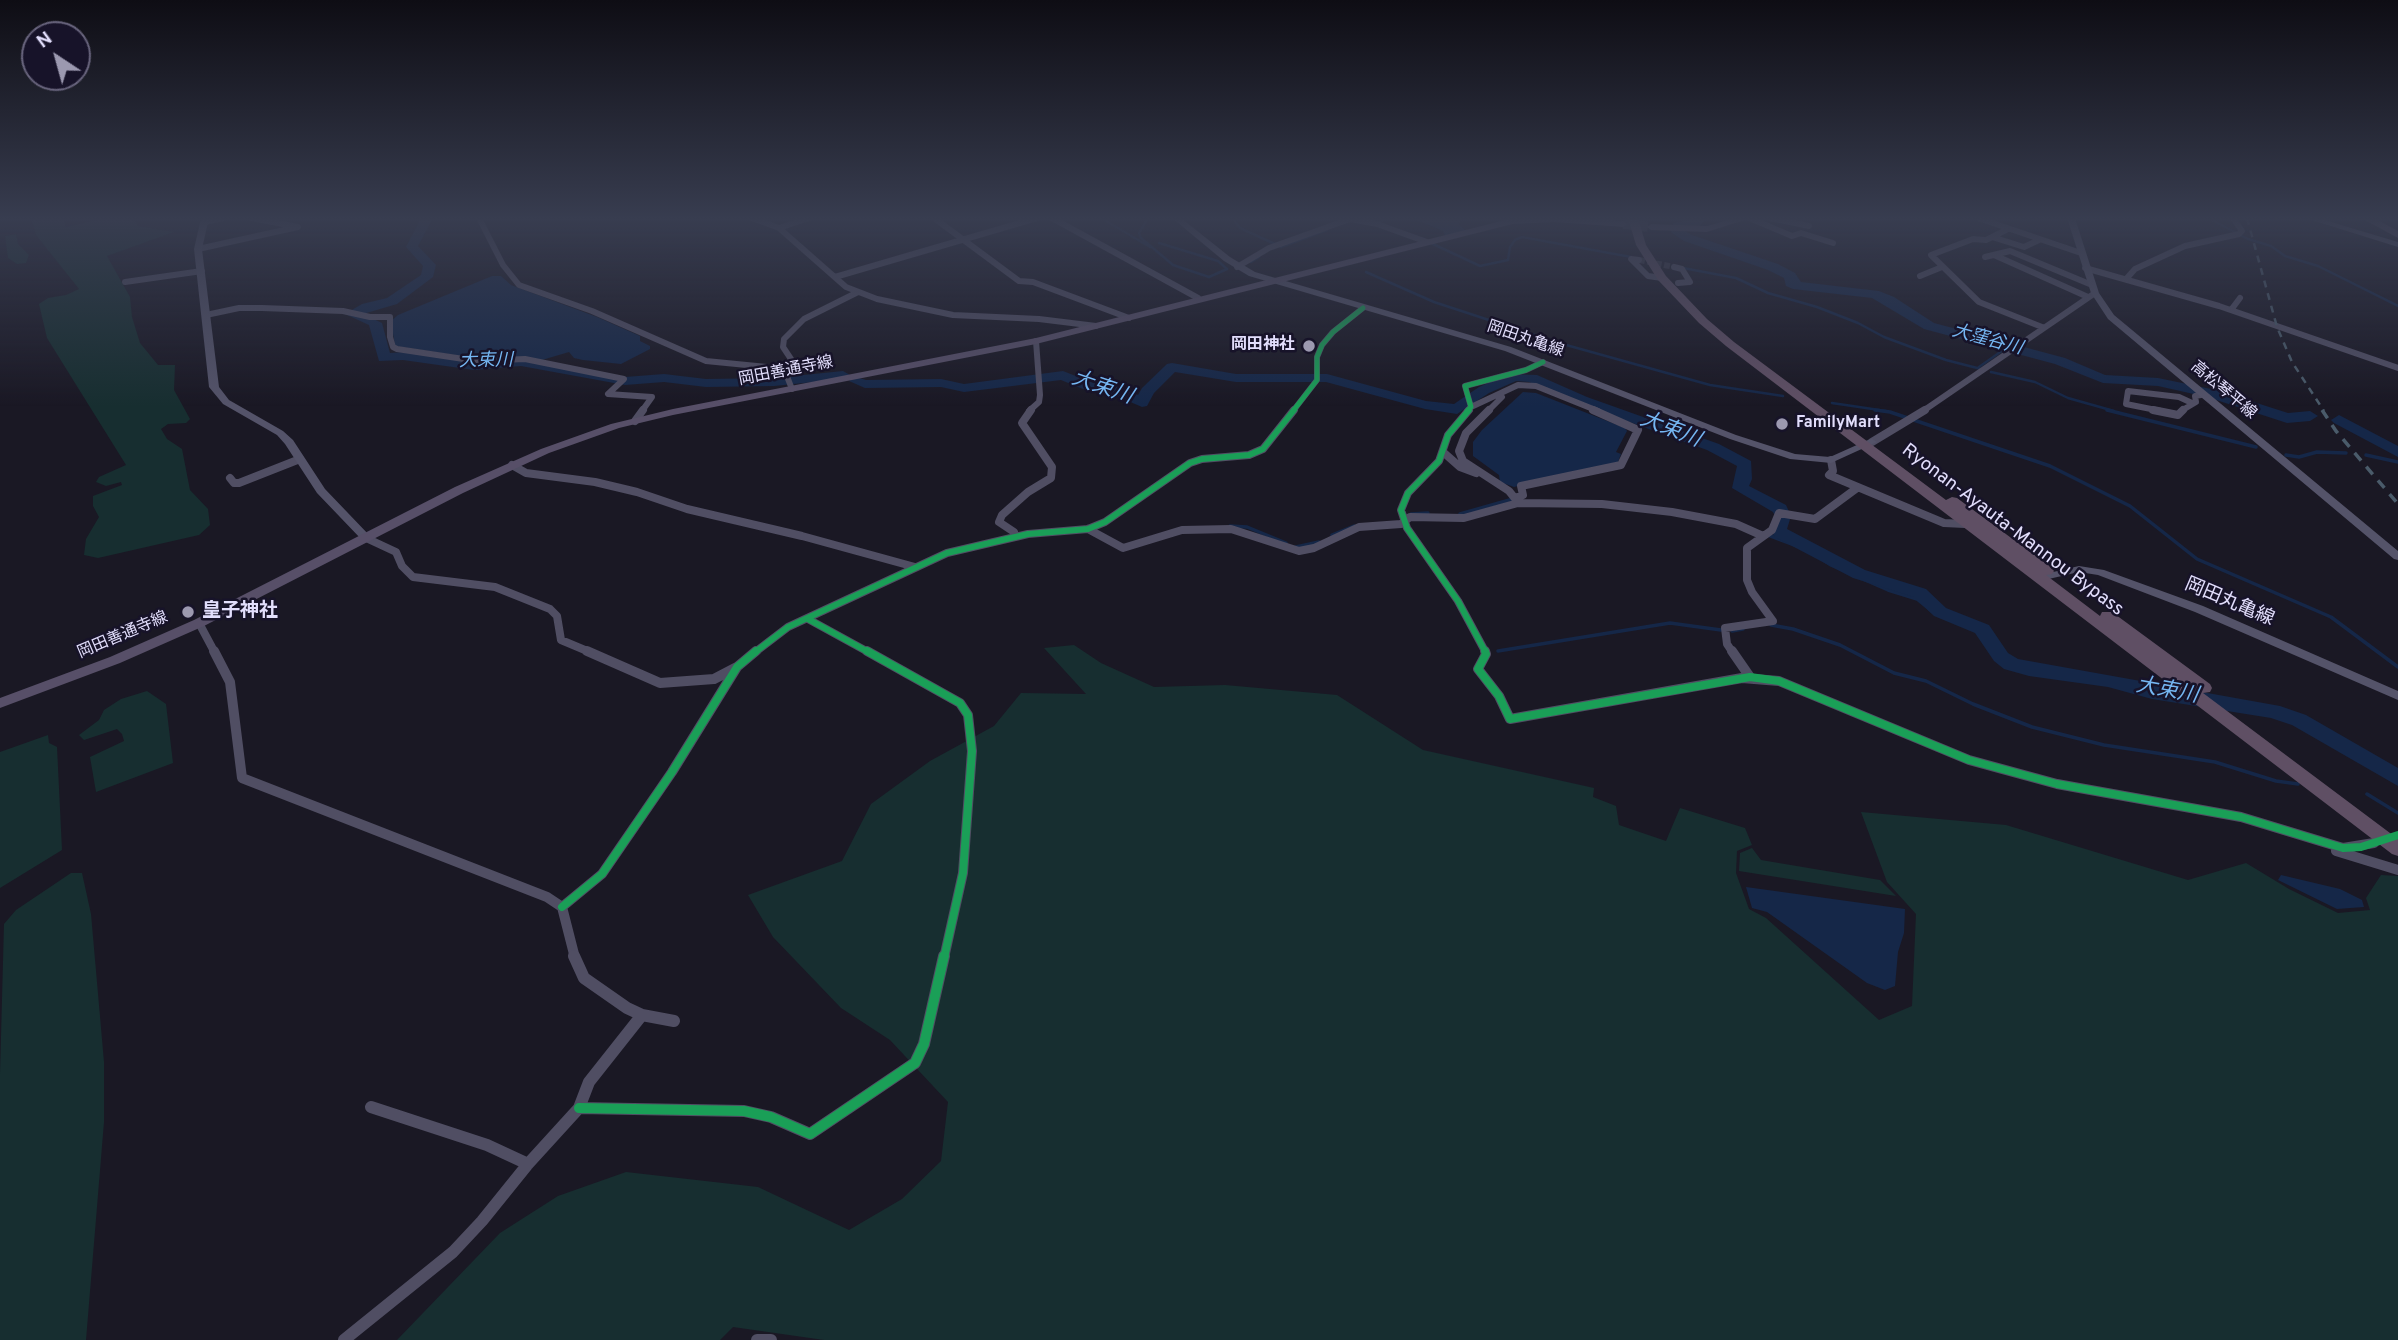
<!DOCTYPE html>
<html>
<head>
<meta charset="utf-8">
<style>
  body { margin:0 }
  #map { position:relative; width:2398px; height:1340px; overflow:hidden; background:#1a1824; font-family:Overpass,sans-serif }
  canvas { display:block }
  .north { position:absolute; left:21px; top:21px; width:70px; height:70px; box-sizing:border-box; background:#171329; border:2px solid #68647d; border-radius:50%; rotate:324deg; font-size:19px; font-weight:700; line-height:28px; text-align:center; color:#e2defc }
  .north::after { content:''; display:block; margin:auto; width:24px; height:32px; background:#9c99b0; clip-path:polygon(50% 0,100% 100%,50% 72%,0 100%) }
</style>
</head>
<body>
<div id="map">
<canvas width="2398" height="1340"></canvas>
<div class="north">N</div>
</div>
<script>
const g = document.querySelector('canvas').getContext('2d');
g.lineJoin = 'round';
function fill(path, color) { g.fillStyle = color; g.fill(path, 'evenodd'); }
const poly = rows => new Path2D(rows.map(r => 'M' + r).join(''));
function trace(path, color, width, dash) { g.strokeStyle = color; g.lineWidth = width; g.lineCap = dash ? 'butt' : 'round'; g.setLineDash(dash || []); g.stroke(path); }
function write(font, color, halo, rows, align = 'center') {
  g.font = font + ' Overpass,"Noto Sans JP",sans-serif'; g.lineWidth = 5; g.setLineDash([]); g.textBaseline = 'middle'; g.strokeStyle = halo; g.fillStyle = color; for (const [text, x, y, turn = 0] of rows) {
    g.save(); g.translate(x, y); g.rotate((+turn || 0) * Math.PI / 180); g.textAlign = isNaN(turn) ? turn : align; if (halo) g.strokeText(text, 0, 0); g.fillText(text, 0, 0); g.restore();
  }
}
const green = poly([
  [31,218,63,218,66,227,107,218,133,218,138,226,174,232,107,256,130,297,132,317,140,343,158,365,175,365,174,390,190,419,186,423,168,424,161,429,167,439,182,449,190,490,208,509,210,525,199,535,98,558,84,555,86,539,99,517,93,506,93,496,122,485,121,482,106,486,96,482,99,477,126,465,47,338,39,304,48,298,66,295,79,289,36,235],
  [16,234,18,244,29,255,26,263,17,264,8,258,5,236],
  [1074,645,1101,663,1154,687,1225,685,1337,695,1423,750,1594,788,1593,797,1616,806,1619,825,1666,841,1680,808,1745,828,1752,845,1737,851,1736,873,1749,909,1766,918,1879,1020,1912,1006,1916,914,1887,882,1861,812,2006,825,2188,880,2246,863,2289,889,2338,913,2370,910,2366,898,2381,875,2398,876,2398,1340,824,1340,733,1327,720,1340,397,1340,500,1233,558,1196,626,1172,758,1187,849,1230,902,1199,941,1161,948,1102,890,1040,841,1008,773,937,748,895,842,861,871,804,930,761,994,726,1021,693,1086,694,1044,648],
  [147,691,166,704,173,763,96,792,90,757,124,741,122,734,117,729,84,740,79,735,99,720,104,710,121,699],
  [48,735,49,743,57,747,62,850,0,888,0,752],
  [1752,848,1761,860,1880,880,1896,896,1739,871,1740,853],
  [71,873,82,873,91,914,104,1062,104,1122,86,1340,0,1340,0,1074,4,924,16,910]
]);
const water = poly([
  [1412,218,1462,218,1459,224,1466,231,1445,236,1443,231],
  [492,276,501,276,511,285,597,317,640,336,640,341,650,346,650,349,621,364,583,360,574,358,569,352,542,360,481,359,395,346,391,321,398,315],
  [1523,392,1536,393,1625,428,1627,431,1616,452,1621,454,1618,462,1514,487,1500,482,1499,475,1473,456,1473,442,1482,430],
  [2281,875,2340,889,2362,900,2364,907,2337,909,2278,880],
  [1746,887,1905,909,1904,933,1898,952,1895,986,1885,990,1867,983,1767,912,1752,908]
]);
const streamFar1 = poly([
  [1101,218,1150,247],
  [1148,218,1139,233,1141,238,1173,265,1209,277,1227,269,1218,261,1159,243],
  [1232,218,1240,228,1275,244],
  [2208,218,2248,239,2271,246,2285,256,2318,266,2398,306],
  [1376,224,1386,218],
  [1433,244,1480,266,1508,260,1510,247,1515,240,1522,237,1631,257],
  [1281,247,1327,230],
  [1251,262,1259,257],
  [1683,268,1736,278,1768,293,1817,307,1858,323,1884,337,1946,360,1981,369],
  [1366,272,1434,302,1559,343,1710,385,1783,396],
  [1979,367,2006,348],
  [1991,372,2035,382,2068,398,2114,411],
  [1832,403,1886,411]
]);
const stream = poly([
  [1875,410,1890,412,2050,466,2130,506,2197,559,2331,617,2398,667],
  [2107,410,2256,447],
  [2286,455,2299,457,2317,452,2346,453],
  [2366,455,2398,462],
  [1411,514,1428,513],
  [1460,514,1513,499],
  [1230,526,1247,527,1286,543],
  [1332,535,1354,526],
  [1768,535,1808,550,1831,565,1888,590,1917,599,1933,612,1947,615],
  [1296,547,1319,542],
  [1771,625,1793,629,1840,645,1894,673,1926,681,1973,704,2032,727,2104,745,2215,762,2276,781,2298,784],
  [1732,631,1743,629],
  [1498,651,1670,623,1721,630],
  [2367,794,2398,813]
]);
const river = poly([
  [421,218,433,218,418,246,436,265,433,277,397,304,363,314,382,323,390,353,403,352,474,362,521,358,625,377,664,374,706,379,774,378,843,371,850,375,843,379,774,386,706,387,664,382,625,385,521,366,474,370,403,360,379,361,369,325,345,314,362,304,387,298,421,275,423,266,406,247,421,218],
  [1688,218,1702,218,1704,221,1700,226,1682,229,1692,235,1778,264,1795,273,1801,282,1879,291,1894,297,1934,323,2065,358,2105,375,2158,378,2216,390,2288,413,2310,411,2318,416,2310,421,2287,423,2207,397,2158,386,2103,383,2055,364,1924,329,1872,298,1793,289,1786,286,1784,278,1768,270,1684,241,1672,233,1670,230,1674,223,1690,220,1688,218],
  [1172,363,1236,374,1327,374,1426,401,1454,404,1479,387,1509,374,1537,375,1587,397,1719,444,1751,461,1752,479,1749,486,1786,505,1791,516,1787,529,1865,570,1926,589,1946,608,1989,625,2008,653,2018,659,2280,706,2306,715,2398,768,2398,786,2292,725,2271,718,2152,699,2108,687,2029,676,2004,669,1994,661,1975,633,1934,616,1914,597,1853,578,1775,537,1769,529,1775,516,1773,512,1732,488,1737,466,1707,450,1577,403,1529,382,1516,381,1489,393,1457,414,1425,409,1326,382,1236,382,1175,372,1154,393,1147,406,1142,407,1112,394,1088,391,1061,380,964,392,941,387,865,388,849,381,856,377,866,380,941,379,964,384,1063,371,1096,384,1120,387,1138,395,1142,388,1167,364,1172,363],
  [2339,415,2398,446,2398,457,2334,423,2331,420,2339,415]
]);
const streetTunnel = poly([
  [1639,260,1674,267]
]);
const primaryTunnel = poly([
  [1623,224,1651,227]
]);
const streetFar3 = poly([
  [479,218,503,265,519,285,592,311,706,361,777,368,786,374,792,389],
  [752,218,779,228,846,287,877,299,953,315,1039,319,1096,326],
  [934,218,1019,281,1033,282,1129,318],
  [1052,218,1198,298],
  [1749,218,1792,236,1801,233,1833,243],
  [1770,218,1809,226],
  [1978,218,2081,253],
  [205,222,223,218],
  [779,228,809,218],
  [2006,230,1986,240,1973,239,1931,255,1979,302,2042,327],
  [1992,237,2024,247,2039,240],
  [198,249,298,227,252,218],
  [1994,255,2088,297],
  [1985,257,2010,251,2092,285],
  [1639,260,1631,259,1648,276,1662,278],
  [1237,267,1269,248,1350,219,1377,224,1427,242],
  [1674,267,1682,269,1690,282,1678,283],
  [2085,268,2219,306,2398,368],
  [1920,276,1942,267],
  [835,277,1037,218],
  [2127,278,2135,269,2185,246,2239,234,2242,231,2233,218],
  [125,282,202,271],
  [2231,310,2240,298],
  [206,315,239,308,262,308,343,311,370,317,390,317,390,337,393,347,397,349,477,361,525,359,624,379,608,394,652,397,642,411],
  [786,374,791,359,783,347,784,339,804,319,858,292],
  [1471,407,1518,385,1536,386,1598,411],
  [1029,411,1039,402,1040,395,1036,341],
  [1293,411,1317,380,1317,357,1322,345,1333,332,1363,308],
  [1467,411,1471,407,1465,386,1526,370,1543,362],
  [1488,411,1502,397],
  [1923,411,2095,293],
  [2161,411,2126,404,2128,391,2179,397,2192,403],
  [2181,411,2196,402,2195,396,2201,395]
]);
const streetFar2 = poly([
  [1469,410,1448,435,1439,461,1408,493,1401,510,1407,528,1458,601,1486,653],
  [1489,410,1466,433,1459,451,1463,461,1509,491,1517,501],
  [2153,410,2178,415,2183,410],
  [635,421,643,410],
  [1872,442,1925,410],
  [1443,452,1460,467,1476,473],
  [1831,460,1833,471,1829,475,1944,523,1965,524],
  [512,465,526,473,595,482,637,492,687,509,802,536,915,567],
  [230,478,234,483,239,483,300,459],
  [1515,498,1523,495,1521,486,1621,465,1638,430,1593,410],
  [1088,529,1123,548,1182,530,1231,529,1299,551,1314,548,1359,527,1401,524,1410,517,1464,518,1518,503,1602,504,1672,512,1736,524,1763,536],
  [1015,536,1014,532,999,522,1002,515,1028,492,1051,478,1052,467,1022,423,1031,410],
  [366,538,396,552,402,566,413,577,495,587,550,609,557,616,561,640,592,653],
  [808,619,870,653],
  [199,623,215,653],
  [754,653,788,627,947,553,1028,534,1088,529,1105,522,1190,463,1202,459,1249,455,1263,449,1294,410],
  [1733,653,1727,644,1725,628,1773,621,1752,592,1747,580,1747,548,1772,530,1779,513,1815,519,1857,488]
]);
const streetFar1 = poly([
  [214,651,230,682,242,778,547,897,562,907,575,958],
  [587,651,660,683,714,679,737,667],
  [867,651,960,703,968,715,972,751,963,873,944,958],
  [1485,651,1486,654,1478,669,1499,696,1510,719,1742,678,1779,681,1969,760,2057,784,2241,817,2343,848,2374,843],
  [1732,651,1750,677],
  [2336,851,2398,870],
  [562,907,602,874,672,772,737,667,756,651]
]);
const street = poly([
  [574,956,584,978,627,1008,642,1015,674,1021],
  [371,1107,487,1145,528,1164],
  [579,1108,744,1111,771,1117,810,1134,915,1063,924,1044,944,956],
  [344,1340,453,1252,482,1221,528,1164,579,1108,589,1082,642,1015],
  [757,1340,771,1340]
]);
const secondary = poly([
  [201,218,209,218,202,249,219,387,229,400,283,431,293,440,325,489,370,536,371,538,370,540,362,540,317,493,285,444,277,435,223,404,209,387,194,249,201,218],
  [1172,218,1181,218,1230,257,1255,272,1511,347,1736,435,1795,454,1830,457,1868,440,1872,439,1877,442,1831,463,1790,459,1730,439,1505,351,1249,276,1224,261,1172,218],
  [2067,218,2075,218,2099,293,2114,315,2398,551,2398,560,2394,559,2108,319,2091,293,2067,218],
  [2305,218,2318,218,2398,242,2398,247,2305,218],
  [2079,566,2104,570,2203,606,2398,691,2398,700,2195,612,2098,575,2079,572,2040,581,2034,578,2036,576,2079,566]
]);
const primary = poly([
  [1513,218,1582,218,1623,221,1627,224,1623,227,1554,222,1513,224,1036,344,673,415,619,428,549,453,463,493,204,626,120,663,0,708,0,698,110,657,194,620,455,487,541,449,611,424,673,409,1036,338,1513,218],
  [1736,218,1751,218,1707,232,1651,230,1647,227,1651,224,1707,226,1736,218]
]);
const highway = poly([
  [1628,218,1638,218,1646,245,1666,276,1707,319,1734,342,1946,500,1952,497,1957,498,2052,568,2054,571,2052,574,2046,575,2100,616,2102,612,2112,612,2210,684,2212,688,2210,692,2203,693,2398,839,2398,856,2392,854,1726,346,1699,323,1658,280,1636,245,1628,218],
  [2361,218,2374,218,2398,231,2398,238,2361,218]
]);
const railFar1 = poly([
  [2247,218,2277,327,2292,362,2324,411]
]);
const rail = poly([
  [2322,410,2336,431,2398,504]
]);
const cyclewayFar3 = poly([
  [1293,411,1317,380,1317,357,1322,345,1333,332,1363,308],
  [1467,411,1471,407,1465,386,1526,370,1543,362]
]);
const cyclewayFar2 = poly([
  [1469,410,1448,435,1439,461,1408,493,1401,510,1407,528,1458,601,1486,653],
  [808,619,870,653],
  [754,653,788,627,947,553,1028,534,1088,529,1105,522,1190,463,1202,459,1249,455,1263,449,1294,410]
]);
const cyclewayFar1 = poly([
  [867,651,960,703,968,715,972,751,963,873,944,958],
  [1485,651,1486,654,1478,669,1499,696,1510,719,1750,677,1779,681,1969,760,2057,784,2241,817,2343,848,2361,847,2398,835],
  [562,907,602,874,672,772,737,667,756,651]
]);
const cycleway = poly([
  [579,1108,744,1111,771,1117,810,1134,915,1063,924,1044,944,956]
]);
const markers = [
  [1309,346,7,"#9c99b0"],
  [1782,424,7,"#9c99b0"],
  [188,612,7,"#9c99b0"]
];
const farStreetnames = [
  ["岡田丸亀線",1525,340,19],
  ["岡田善通寺線",786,372,-11],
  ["高松琴平線",2223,391,40],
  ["岡田善通寺線",123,636,-23]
];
const farPoinames = [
  ["岡田神社",1295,346],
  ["FamilyMart",1796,424,"left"]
];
const farWaternames = [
  ["大窪谷川",1987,341,15],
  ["大束川",486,362,-1]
];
const streetNames = [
  ["Ryonan-Ayauta-Mannou Bypass",2012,531,37],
  ["岡田丸亀線",2229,603,23]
];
const poiNames = [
  ["皇子神社",202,612]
];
const waterNames = [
  ["大束川",1102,389,19],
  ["大束川",1670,431,21],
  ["大束川",2167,692,10]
];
fill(green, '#172e30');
fill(water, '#152748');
trace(streamFar1, '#152748', 2.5);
trace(stream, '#152748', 3.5);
fill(river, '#152748');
trace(streetTunnel, '#383644', 6, [6, 2.5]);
trace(primaryTunnel, '#383644', 10, [10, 5]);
trace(streetFar3, '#504e63', 6);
trace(streetFar2, '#504e63', 8);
trace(streetFar1, '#504e63', 10);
trace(street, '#504e63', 12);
fill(secondary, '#545369');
fill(primary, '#574f68');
fill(highway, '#5f4f64');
trace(railFar1, '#4a5b6a', 2.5, [7, 6]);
trace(rail, '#4a5b6a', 3.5, [10, 8]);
trace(cyclewayFar3, '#1a9f57', 5);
trace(cyclewayFar2, '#1a9f57', 6);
trace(cyclewayFar1, '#1a9f57', 8);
trace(cycleway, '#1a9f57', 10);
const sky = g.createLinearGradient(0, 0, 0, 406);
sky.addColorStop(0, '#0e0d14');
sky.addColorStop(0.54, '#383d50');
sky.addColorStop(1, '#383d5000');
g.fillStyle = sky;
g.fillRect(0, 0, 2398, 406);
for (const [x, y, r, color] of markers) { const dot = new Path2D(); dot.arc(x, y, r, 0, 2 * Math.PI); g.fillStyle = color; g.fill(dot); trace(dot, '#171329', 2.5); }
write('16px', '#e2defc', '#171329', farStreetnames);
write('bold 16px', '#e2defc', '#171329', farPoinames, 'right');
write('italic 18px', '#75b6f2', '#171329', farWaternames);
write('19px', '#e2defc', '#171329', streetNames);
write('bold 19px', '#e2defc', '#171329', poiNames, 'left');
write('italic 21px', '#75b6f2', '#171329', waterNames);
</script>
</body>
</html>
